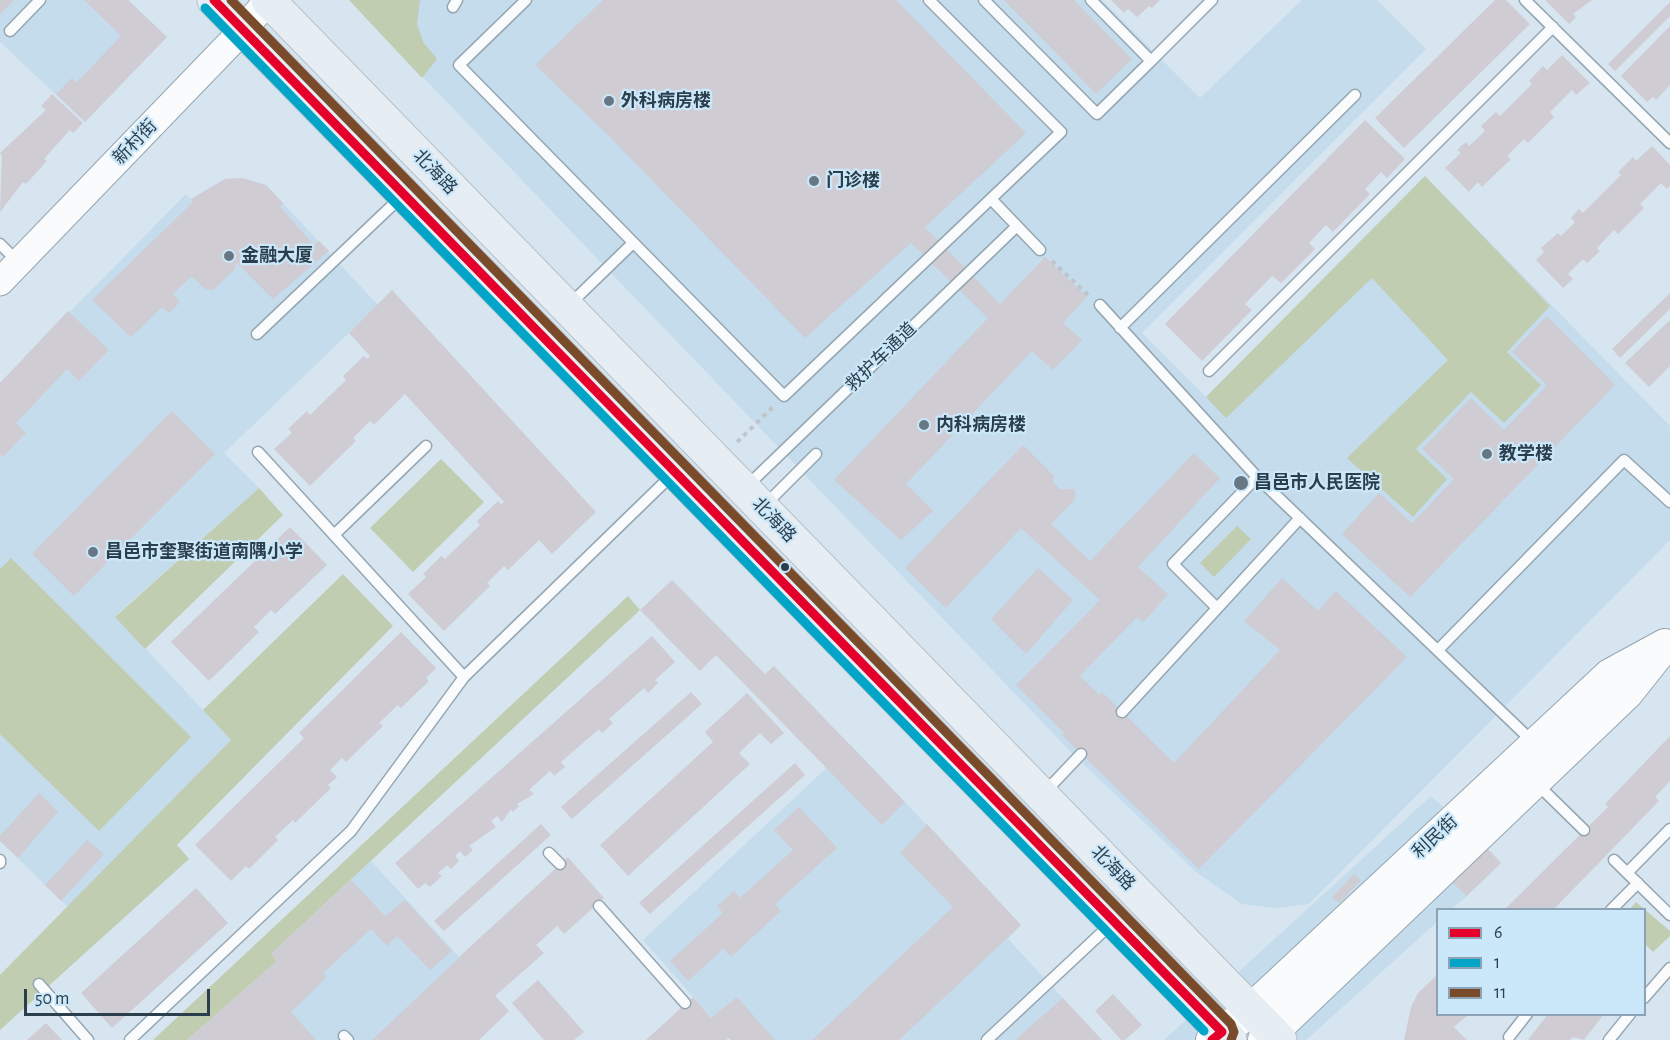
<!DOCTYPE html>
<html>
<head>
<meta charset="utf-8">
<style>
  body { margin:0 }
  #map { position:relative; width:1670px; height:1040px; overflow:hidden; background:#d6e5f0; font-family:"Alegreya Sans",sans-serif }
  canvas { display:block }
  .legend { position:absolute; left:1436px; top:908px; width:210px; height:108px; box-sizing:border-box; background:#cbe7fa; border:2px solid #8ba3b4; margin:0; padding:8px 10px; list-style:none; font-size:18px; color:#2b3e4b }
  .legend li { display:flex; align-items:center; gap:12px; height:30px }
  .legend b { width:30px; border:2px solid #8ba3b4 }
  .scale { position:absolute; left:24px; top:989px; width:186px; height:27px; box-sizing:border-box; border:3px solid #2b3e4b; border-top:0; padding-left:8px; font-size:18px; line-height:21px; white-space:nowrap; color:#2b3e4b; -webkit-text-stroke:4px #cbe7fa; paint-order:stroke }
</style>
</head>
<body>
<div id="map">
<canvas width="1670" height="1040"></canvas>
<ul class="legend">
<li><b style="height:8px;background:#e4002b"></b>6</li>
<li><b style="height:8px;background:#02a4c7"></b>1</li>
<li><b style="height:8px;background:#7a4b2a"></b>11</li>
</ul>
<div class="scale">50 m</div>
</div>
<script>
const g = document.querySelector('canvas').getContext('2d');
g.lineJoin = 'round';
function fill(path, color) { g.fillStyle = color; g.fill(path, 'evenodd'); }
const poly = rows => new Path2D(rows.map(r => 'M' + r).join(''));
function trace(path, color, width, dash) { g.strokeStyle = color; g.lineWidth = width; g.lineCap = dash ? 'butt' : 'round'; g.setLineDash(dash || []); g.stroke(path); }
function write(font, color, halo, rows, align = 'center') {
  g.font = font + ' "Alegreya Sans","Noto Sans SC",sans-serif'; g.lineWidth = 4.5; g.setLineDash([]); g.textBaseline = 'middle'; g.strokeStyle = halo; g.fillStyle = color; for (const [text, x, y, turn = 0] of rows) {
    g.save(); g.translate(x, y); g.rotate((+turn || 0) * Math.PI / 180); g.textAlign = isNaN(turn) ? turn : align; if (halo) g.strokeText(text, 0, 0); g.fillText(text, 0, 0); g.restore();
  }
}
const built = poly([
  [0,0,128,0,167,37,85,122,0,42],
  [349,0,1102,0,1200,98,1302,0,1377,0,1426,49,1142,333,1206,397,1425,176,1670,426,1670,540,1309,904,1276,908,1242,904,1196,872,1071,752],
  [242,178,266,185,378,305,224,453,259,488,115,616,231,740,68,907,0,841,0,383,186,194,191,199,225,179],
  [851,745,1021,925,1008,939,1102,1040,731,1040,643,940],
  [1431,796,1487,848,1467,896,1451,909,1438,910,1437,922,1306,1040,1164,1040],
  [371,861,509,1011,479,1040,187,1040,277,961,271,954]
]);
const green = poly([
  [349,0,420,0,417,24,423,42,437,59,422,78],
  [1425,176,1550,306,1507,352,1541,385,1504,423,1471,392,1416,449,1447,479,1413,517,1347,458,1448,360,1372,278,1226,418,1206,397],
  [441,459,484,502,413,572,370,528],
  [259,488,283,515,145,649,115,617],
  [1237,526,1251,539,1214,577,1200,563],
  [11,558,191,737,99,831,0,734,0,569],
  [343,574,393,626,177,845,189,859,0,1030,0,975,231,740,203,710],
  [628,596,640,610,271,954,277,961,187,1040,153,1040],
  [1636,902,1670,931,1670,936,1653,952,1645,944,1644,910,1630,909]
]);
const building = poly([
  [0,0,14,0,0,14],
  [84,0,128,0,167,37,85,122,56,94,72,78,76,83,121,36],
  [603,0,896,0,1026,133,925,227,1000,304,1045,257,1087,297,1063,323,1082,340,1053,370,1032,351,906,484,933,511,901,540,834,480,988,318,911,243,805,338,609,136,535,65],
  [1004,0,1074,0,1132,59,1096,94],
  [1111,0,1160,0,1152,8,1149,6,1137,17,1128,9,1124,13],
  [1495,0,1506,0,1530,24,1404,148,1375,118],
  [1545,0,1592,0,1573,14,1576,17,1569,24],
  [1670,2,1670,16,1615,71,1608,64],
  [1670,26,1670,85,1656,100,1653,97,1647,102,1621,76],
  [1562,55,1590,83,1576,95,1572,90,1550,112,1554,117,1528,143,1524,139,1507,156,1511,159,1482,187,1478,182,1469,192,1445,168,1461,153,1457,150,1466,142,1469,146,1485,131,1481,126,1496,112,1500,116,1532,84,1529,81,1543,66,1547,70],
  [52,94,83,123,73,133,70,130,44,159,47,161,26,184,23,182,0,212,2,156,0,153,46,110,41,106],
  [1365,120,1405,159,1387,178,1381,172,1365,189,1370,194,1333,232,1326,225,1309,243,1315,249,1281,283,1272,276,1245,304,1252,310,1202,361,1165,324],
  [1652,146,1670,165,1670,186,1667,189,1661,183,1640,204,1644,208,1618,234,1614,230,1597,248,1600,251,1587,263,1583,259,1568,274,1573,279,1563,288,1536,260,1544,252,1541,248,1558,233,1561,236,1575,222,1571,218,1579,209,1583,213,1621,175,1618,172,1633,157,1636,161],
  [242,178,266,185,283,203,280,207,314,245,319,241,329,251,273,299,236,262,235,269,213,290,205,289,192,276,173,294,180,302,169,313,162,307,131,337,92,300,193,202,191,199,225,179],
  [392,290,596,512,552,554,539,540,508,570,504,566,487,583,490,586,444,631,408,594,426,577,423,574,441,556,445,559,480,525,477,521,498,501,501,504,504,502,405,394,374,425,370,421,353,438,356,441,310,486,274,449,292,433,288,429,307,411,310,415,346,380,343,376,364,356,367,359,370,356,349,333],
  [1670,293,1670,309,1620,358,1612,349],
  [68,311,109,350,79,381,67,369,16,423,26,433,3,457,0,454,0,383],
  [1547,316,1615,385,1410,597,1342,534,1379,493,1412,523,1454,479,1422,449,1471,398,1504,430,1547,385,1512,352],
  [1670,320,1670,366,1649,387,1625,363],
  [172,411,215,454,74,596,32,554],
  [1023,445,1054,476,1053,482,1060,489,1075,489,1075,499,1051,524,1090,561,1194,453,1220,478,1138,567,1168,594,1144,622,1137,617,1080,676,1099,695,1102,692,1174,763,1280,650,1244,621,1282,578,1318,611,1336,591,1407,657,1199,869,1062,735,1064,733,1016,685,1100,600,1021,528,946,608,905,568],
  [290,527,327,565,275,614,271,610,254,627,259,632,209,681,171,642],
  [1038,568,1073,600,1026,654,991,619],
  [672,580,765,674,774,666,905,802,882,825,716,655,700,671,640,610],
  [401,632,436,668,426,678,429,681,401,708,398,705,379,723,383,726,346,762,342,758,330,770,337,777,328,785,331,788,295,823,293,820,275,837,278,840,249,869,246,866,231,881,195,845,304,738,299,733],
  [652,636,675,662,655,680,658,683,648,693,644,688,609,719,613,723,602,733,599,729,561,762,565,767,554,776,550,771,529,790,534,794,517,804,519,806,513,812,511,809,502,822,497,816,491,821,496,827,469,846,473,850,465,857,460,851,455,856,459,861,451,869,447,865,438,873,442,876,430,887,425,883,418,889,395,863],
  [691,692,702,704,572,819,561,807],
  [747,693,784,733,771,744,760,733,739,753,750,764,628,876,600,845,713,742,705,732],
  [1670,736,1670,781,1655,797,1659,801,1553,910,1504,910,1608,807,1605,804],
  [795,763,805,775,650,914,639,903],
  [39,793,58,812,18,858,0,841,0,836],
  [799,807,837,848,775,904,781,911,731,957,723,949,688,981,670,961,723,913,717,906,734,891,740,898,793,850,774,830],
  [541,824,551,835,444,931,434,921],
  [927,824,1021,925,899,1040,812,1040,953,907,900,853],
  [87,840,104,854,61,901,45,885],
  [1487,848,1501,863,1467,896,1452,882],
  [568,857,604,898,564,934,557,926,536,945,544,953,495,996,509,1011,479,1040,372,1040,459,958,474,974,459,957],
  [1354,874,1361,880,1339,903,1332,897],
  [351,880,385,916,405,900,452,951,430,970,397,936,387,946,371,929,323,973,326,978,291,1012,316,1040,187,1040,277,961,271,954],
  [196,888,228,923,112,1028,81,993],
  [1438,974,1438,1014,1469,1014,1454,1027,1467,1040,1404,1040,1411,1007,1418,993],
  [538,980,584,1032,574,1040,544,1040,512,1003],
  [1113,994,1142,1025,1125,1040,1121,1040,1095,1011],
  [693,997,711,1018,737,997,775,1040,731,1040,729,1038,726,1040,646,1040],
  [1063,998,1102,1040,1015,1040],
  [1548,1014,1604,1014,1584,1040,1573,1037,1570,1040,1528,1040],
  [46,1023,62,1040,27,1040]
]);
const path = poly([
  [1052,261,1088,295],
  [737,442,773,407]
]);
const service = poly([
  [526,0,459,65,784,396,1061,132,929,0],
  [984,0,1097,114,1151,61],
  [1091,0,1151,61,1212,0],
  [1525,0,1670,143],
  [453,7,457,0],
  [10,31,40,0],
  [992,200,1040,250],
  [0,244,18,262],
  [569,305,633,243],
  [1100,305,1257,477,1534,743],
  [1120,328,1355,95],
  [257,334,401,197],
  [1209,371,1553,27],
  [258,452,464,677],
  [745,488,1017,226],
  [764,506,816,454],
  [334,535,426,446],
  [1217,608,1173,564,1257,477],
  [1438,650,1624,460,1670,502],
  [1122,712,1300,518],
  [1536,783,1584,830],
  [1044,793,1081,754],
  [549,853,560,864],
  [0,860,0,863],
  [1614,860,1670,915],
  [1627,873,1670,829],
  [599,906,685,1003],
  [1611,910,1638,883],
  [39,984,88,1040],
  [1644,998,1670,968],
  [344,1036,348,1040],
  [1509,1037,1527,1014],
  [130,1040,351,831,464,677,672,475],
  [987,1040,1111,924],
  [1609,1040,1630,1014]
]);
const tertiary = poly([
  [0,282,243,30,268,0]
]);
const secondary = poly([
  [1212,1040,1251,1010,1610,675,1665,645,1627,693,1264,1040]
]);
const primary = poly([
  [214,0,1230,1040],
  [268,0,1280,1040]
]);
const bus1 = poly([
  [214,0,1222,1032,1212,1040]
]);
const bus2 = poly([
  [205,8,1204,1031]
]);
const bus3 = poly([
  [231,0,1231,1024,1234,1032,1231,1040]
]);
const markers = [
  [609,101,6,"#677885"],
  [814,181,6,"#677885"],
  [229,256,6,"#677885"],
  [924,425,6,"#677885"],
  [1487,454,6,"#677885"],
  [1241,483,8,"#677885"],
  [93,552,6,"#677885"],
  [785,567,5,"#2b3e4b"]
];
const poiNames = [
  ["外科病房楼",621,101],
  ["门诊楼",826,181],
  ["金融大厦",241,256],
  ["内科病房楼",936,425],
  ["教学楼",1499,454],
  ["昌邑市人民医院",1254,483],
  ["昌邑市奎聚街道南隅小学",105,552]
];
const streetNames = [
  ["新村街",135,142,-46],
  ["北海路",435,172,46],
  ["救护车通道",881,357,-44],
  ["北海路",774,520,46],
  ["利民街",1435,837,-43],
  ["北海路",1113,868,46]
];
fill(built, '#c4dcec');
fill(green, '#c0cdb1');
fill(building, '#cfccd4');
trace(service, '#96a6b0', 13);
trace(tertiary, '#96a6b0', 29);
trace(secondary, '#96a6b0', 34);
trace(primary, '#b7c0c8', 35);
trace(path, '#bfc5ca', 4, [4.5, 4.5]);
trace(service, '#f9fbfd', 10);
trace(tertiary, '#f9fbfd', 27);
trace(secondary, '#f9fbfd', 32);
trace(primary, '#e6eef3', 33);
trace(bus1, '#e4002b', 9);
trace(bus2, '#02a4c7', 9);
trace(bus3, '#7a4b2a', 9);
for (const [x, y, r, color] of markers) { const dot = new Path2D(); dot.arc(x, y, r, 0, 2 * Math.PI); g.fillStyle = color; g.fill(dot); trace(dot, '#cbe7fa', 2); }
write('bold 18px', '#2b3e4b', '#cbe7fa', poiNames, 'left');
write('18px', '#2b3e4b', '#cbe7fa', streetNames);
</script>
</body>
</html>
